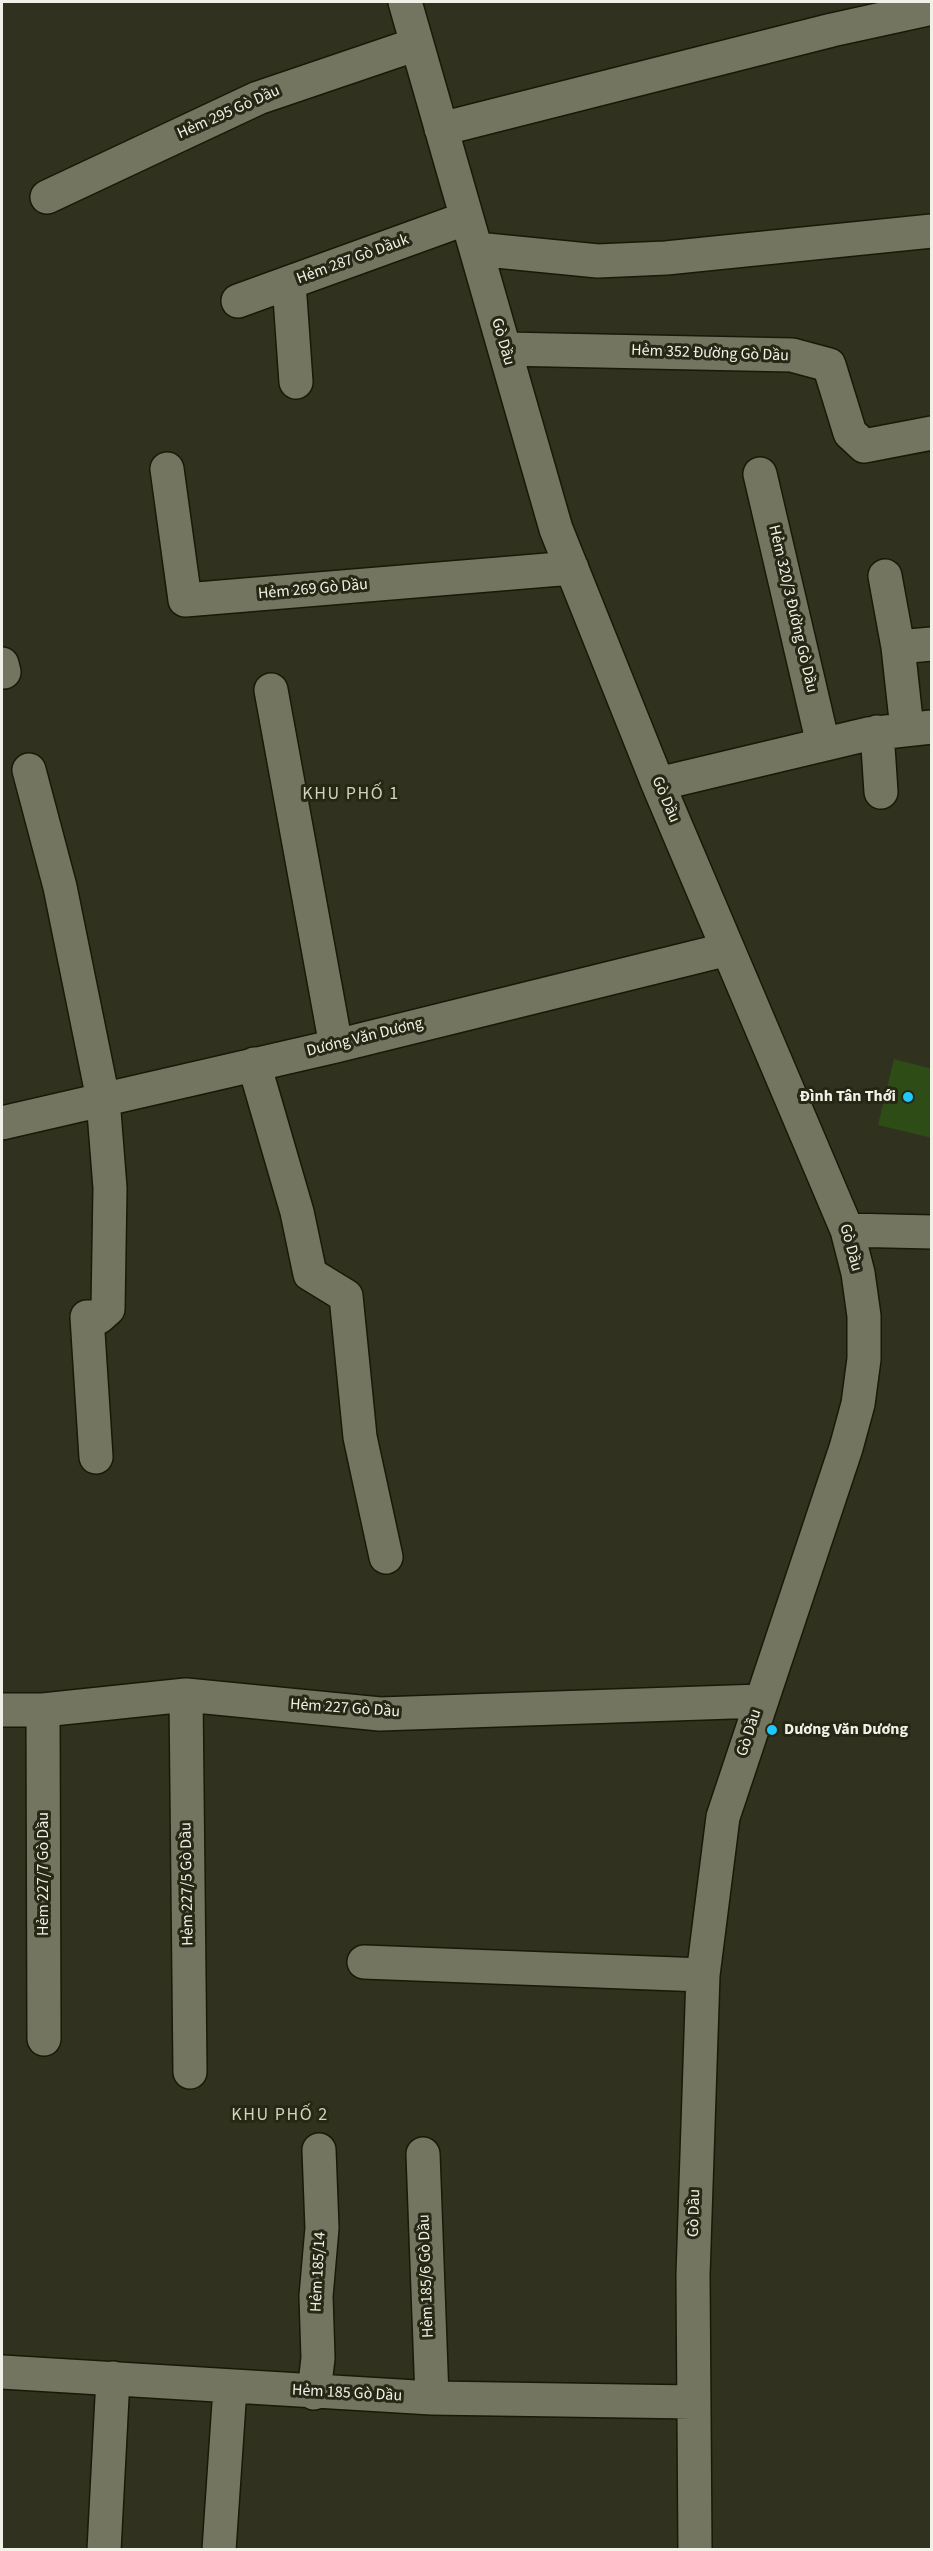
<!DOCTYPE html>
<html>
<head>
<meta charset="utf-8">
<style>
  body { margin:0 }
  #map { position:relative; width:933px; height:2551px; overflow:hidden; background:#30321f; font-family:"Source Sans 3",sans-serif }
  canvas { display:block }
  .frame { position:absolute; inset:0; border:3px solid #f1f2e7; pointer-events:none }
</style>
</head>
<body>
<div id="map">
<canvas width="933" height="2551"></canvas>
<div class="frame"></div>
</div>
<script>
const g = document.querySelector('canvas').getContext('2d');
g.lineJoin = 'round';
function fill(path, color) { g.fillStyle = color; g.fill(path, 'evenodd'); }
const poly = rows => new Path2D(rows.map(r => 'M' + r).join(''));
function trace(path, color, width, dash) { g.strokeStyle = color; g.lineWidth = width; g.lineCap = dash ? 'butt' : 'round'; g.setLineDash(dash || []); g.stroke(path); }
function write(font, color, halo, rows, align = 'center') {
  g.font = font + ' "Source Sans 3",sans-serif'; g.lineWidth = 6; g.setLineDash([]); g.textBaseline = 'middle'; g.strokeStyle = halo; g.fillStyle = color; for (const [text, x, y, turn = 0] of rows) {
    g.save(); g.translate(x, y); g.rotate((+turn || 0) * Math.PI / 180); g.textAlign = isNaN(turn) ? turn : align; if (halo) g.strokeText(text, 0, 0); g.fillText(text, 0, 0); g.restore();
  }
}
const building = poly([
  [894,1059,932,1069,932,1138,878,1125]
]);
const minor = poly([
  [405,2,556,529,658,784,847,1230,858,1273,864,1316,864,1359,858,1404,846,1448,723,1817,703,1975,693,2275,695,2550],
  [441,129,832,30,932,8],
  [47,197,258,98,417,44],
  [476,249,598,261,666,258,932,231],
  [289,283,296,382],
  [238,301,467,218],
  [505,349,792,355,829,365,850,433,864,446,932,433],
  [167,469,185,600,572,568],
  [760,474,823,744],
  [885,576,898,647,907,729],
  [898,647,932,644],
  [2,664,4,672],
  [271,690,336,1046],
  [877,732,881,792],
  [29,770,60,887,103,1099,110,1188,108,1309,99,1317,87,1317,96,1457],
  [658,784,868,734,932,727],
  [254,1064,297,1212,310,1274,346,1296,360,1437,386,1557],
  [2,1123,336,1046,728,949],
  [847,1230,932,1232],
  [186,1695,190,2072],
  [2,1710,43,1710,186,1695,380,1714,761,1701],
  [43,1710,44,2039],
  [364,1962,703,1975],
  [423,2154,432,2398],
  [2,2372,432,2398,693,2402],
  [314,2393,318,2358,316,2296,322,2228,319,2150],
  [104,2550,113,2378],
  [219,2550,230,2388]
]);
const markers = [
  [908,1097,6,"#1dc9fd"],
  [772,1730,6,"#1dc9fd"]
];
const streetNames = [
  ["Hẻm 295 Gò Dầu",229,113,-24],
  ["Hẻm 287 Gò Dầuk",353,260,-20],
  ["Gò Dầu",502,342,74],
  ["Hẻm 352 Đường Gò Dầu",710,354,2],
  ["Hẻm 269 Gò Dầu",313,590,-5],
  ["Hẻm 320/3 Đường Gò Dầu",792,609,77],
  ["Gò Dầu",665,800,67],
  ["Dương Văn Dương",365,1038,-14],
  ["Gò Dầu",850,1248,75],
  ["Hẻm 227 Gò Dầu",345,1709,4],
  ["Gò Dầu",750,1733,-72],
  ["Hẻm 227/7 Gò Dầu",44,1874,-90],
  ["Hẻm 227/5 Gò Dầu",188,1884,-91],
  ["Gò Dầu",695,2213,-88],
  ["Hẻm 185/14",319,2272,-87],
  ["Hẻm 185/6 Gò Dầu",427,2276,-92],
  ["Hẻm 185 Gò Dầu",347,2394,3]
];
const poiNames = [
  ["Đình Tân Thới",896,1097],
  ["Dương Văn Dương",784,1730,"left"]
];
const neighbourhoodNames = [
  ["KHU PHỐ 1",351,795],
  ["KHU PHỐ 2",280,2116]
];
fill(building, '#2d4c16');
trace(minor, '#181908', 36);
trace(minor, '#737560', 33);
for (const [x, y, r, color] of markers) { const dot = new Path2D(); dot.arc(x, y, r, 0, 2 * Math.PI); g.fillStyle = color; g.fill(dot); trace(dot, '#262815', 2); }
write('16px', '#f1f2e7', '#262815', streetNames);
write('bold 16px', '#f1f2e7', '#262815', poiNames, 'right');
g.letterSpacing = '1.5px';
write('18px', '#d2d4bd', '#262815', neighbourhoodNames);
g.letterSpacing = '0px';
</script>
</body>
</html>
